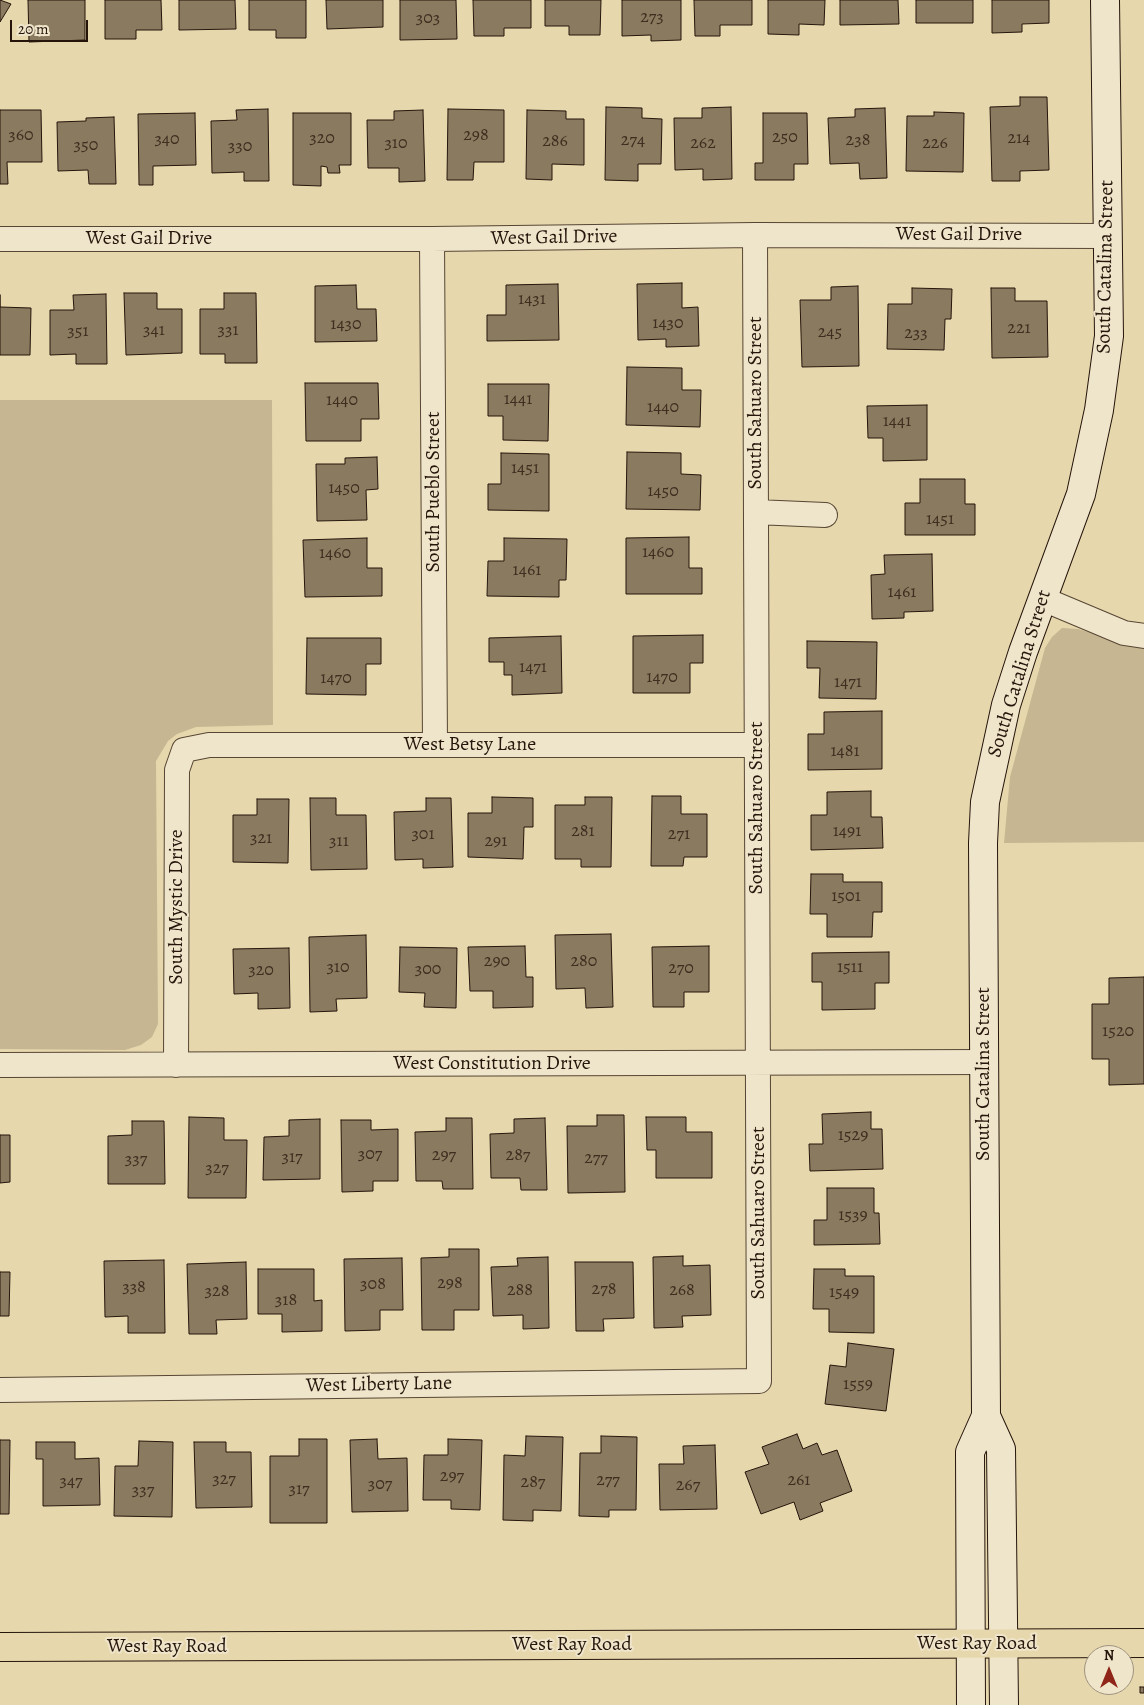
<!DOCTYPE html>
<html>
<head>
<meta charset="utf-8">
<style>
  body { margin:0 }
  #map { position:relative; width:1144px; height:1705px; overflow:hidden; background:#e7d7ad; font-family:Alegreya,serif }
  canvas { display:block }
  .north { position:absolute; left:1084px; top:1645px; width:50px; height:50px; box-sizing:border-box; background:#efe5ca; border:1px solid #9e927e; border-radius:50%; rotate:0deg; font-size:14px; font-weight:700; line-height:20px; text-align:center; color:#25150b }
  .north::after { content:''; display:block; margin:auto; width:18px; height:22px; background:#8f2418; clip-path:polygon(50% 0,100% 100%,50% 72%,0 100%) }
  .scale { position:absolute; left:10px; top:20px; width:78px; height:22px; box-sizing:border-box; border:2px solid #25150b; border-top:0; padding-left:6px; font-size:15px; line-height:18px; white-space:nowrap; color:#25150b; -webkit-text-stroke:4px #efe5ca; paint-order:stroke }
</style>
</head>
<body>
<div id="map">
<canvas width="1144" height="1705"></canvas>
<div class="north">N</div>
<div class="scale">20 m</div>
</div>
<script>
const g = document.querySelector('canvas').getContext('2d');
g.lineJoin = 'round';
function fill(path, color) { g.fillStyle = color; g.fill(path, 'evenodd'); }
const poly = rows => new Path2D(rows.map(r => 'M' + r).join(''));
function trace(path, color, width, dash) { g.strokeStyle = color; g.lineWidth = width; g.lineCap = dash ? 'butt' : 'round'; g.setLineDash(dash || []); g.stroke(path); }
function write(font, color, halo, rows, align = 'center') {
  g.font = font + ' Alegreya,serif'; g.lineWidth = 4; g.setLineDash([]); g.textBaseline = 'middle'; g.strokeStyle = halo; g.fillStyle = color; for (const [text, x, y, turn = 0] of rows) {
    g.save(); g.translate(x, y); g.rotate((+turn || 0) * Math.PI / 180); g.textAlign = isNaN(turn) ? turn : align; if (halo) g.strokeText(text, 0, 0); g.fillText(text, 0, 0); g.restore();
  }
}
const green = poly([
  [0,400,272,400,273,725,196,727,177,734,168,741,156,761,158,1024,152,1037,141,1045,125,1050,0,1049],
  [1062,628,1078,629,1144,648,1144,842,1004,843,1010,777,1045,648,1052,637]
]);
const building = poly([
  [0,0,11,4,0,22,0,0],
  [28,0,85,0,85,40,29,42,28,0],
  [105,0,161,0,162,30,136,30,136,39,105,39,105,0],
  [179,0,235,0,236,29,179,30,179,0],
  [249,0,306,0,306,38,276,38,276,30,249,30,249,0],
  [326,0,383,0,383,27,327,29,326,0],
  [400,0,456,0,457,39,400,40,400,0],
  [473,0,531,0,531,28,504,28,504,36,474,36,473,0],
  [545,0,601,0,600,35,569,35,569,26,545,26,545,0],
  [622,0,681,0,681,40,651,41,651,35,622,36,622,0],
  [694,0,752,0,752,25,720,25,720,36,695,36,694,0],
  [768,0,825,0,824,25,799,24,799,35,768,34,768,0],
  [840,0,898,0,899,24,840,25,840,0],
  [916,0,973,0,973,23,916,23,916,0],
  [992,0,1049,0,1049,23,1022,24,1022,32,992,33,992,0],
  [1020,97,1047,97,1049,170,1020,171,1020,181,992,181,990,107,1020,106,1020,97],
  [606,107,642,108,642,118,662,119,661,164,638,164,638,181,605,180,606,107],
  [731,107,732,179,703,180,703,169,675,170,674,118,702,118,702,108,731,107],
  [885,108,887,178,860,179,859,163,830,164,828,118,855,117,855,109,885,108],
  [268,109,269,181,244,181,244,172,212,173,211,121,237,120,236,110,268,109],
  [448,109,504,110,504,162,474,162,473,180,447,180,448,109],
  [0,110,41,110,42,162,7,162,8,184,0,184,0,110],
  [423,110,425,181,399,182,399,168,368,168,367,120,394,120,394,111,423,110],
  [527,110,566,111,566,119,584,119,584,165,552,164,552,180,526,179,527,110],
  [934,112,964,113,963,172,906,171,907,116,934,116,934,112],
  [195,113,196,165,153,166,153,185,139,185,138,114,195,113],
  [293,113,351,113,351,165,339,165,340,173,328,173,327,167,321,166,321,186,293,185,293,113],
  [763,113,807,113,808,164,794,164,794,180,755,180,755,163,763,163,763,113],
  [114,117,116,184,89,184,88,170,58,171,57,122,86,121,86,118,114,117],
  [682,283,682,308,698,307,699,346,666,347,666,339,638,340,637,284,682,283],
  [558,284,559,340,487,341,487,315,506,315,506,285,558,284],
  [356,285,357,309,376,309,377,341,315,342,315,286,356,285],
  [858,286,859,366,802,367,800,300,831,300,831,287,858,286],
  [912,288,952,289,951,319,945,319,944,350,887,349,888,304,912,304,912,288],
  [991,288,1015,288,1015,301,1047,301,1048,357,992,358,991,288],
  [124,293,157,293,157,309,182,309,182,353,126,355,124,293],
  [224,293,256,293,257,363,225,363,225,354,200,354,200,309,224,309,224,293],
  [106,294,107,364,76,364,76,354,50,355,50,310,74,310,73,295,106,294],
  [0,295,0,307,31,308,30,355,0,355,0,295],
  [627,367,682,368,682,390,701,390,700,427,626,425,627,367],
  [305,383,378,383,379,419,361,419,361,441,306,441,305,383],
  [488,384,549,384,548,441,503,440,503,416,488,416,488,384],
  [927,405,927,460,883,461,883,438,868,438,867,406,927,405],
  [627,452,681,453,681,474,701,475,700,510,626,509,627,452],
  [501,453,549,454,549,511,488,510,488,484,501,484,501,453],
  [377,457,378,489,366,490,367,520,317,521,316,464,345,464,345,458,377,457],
  [920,479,965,479,965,504,975,504,975,535,905,535,905,503,920,503,920,479],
  [689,537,689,568,702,568,702,594,626,594,626,538,689,537],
  [367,538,367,568,382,568,382,596,305,597,303,540,367,538],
  [504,538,567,539,566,580,559,580,559,597,487,596,488,561,504,561,504,538],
  [932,554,933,611,904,612,904,618,872,619,871,575,885,574,884,555,932,554],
  [703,635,703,663,690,663,690,693,633,693,633,636,703,635],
  [561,636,562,693,512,695,512,675,504,675,504,662,489,662,489,638,561,636],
  [307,638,381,638,381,664,366,664,366,695,306,694,307,638],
  [807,641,877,642,876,699,819,698,820,668,807,668,807,641],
  [882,711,882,769,808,770,808,734,824,734,824,712,882,711],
  [871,791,871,817,882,817,883,848,811,850,811,815,827,815,827,792,871,791],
  [652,796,681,796,681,814,707,814,707,857,684,857,683,866,651,866,652,796],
  [492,797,533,798,533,827,524,827,523,859,468,857,468,813,492,813,492,797],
  [585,797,612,797,611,867,581,867,581,859,555,859,555,805,585,805,585,797],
  [310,798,336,798,336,815,366,815,367,869,311,870,310,798],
  [426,798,451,798,453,867,423,868,423,859,395,860,394,812,426,811,426,798],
  [257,799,289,799,288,863,233,862,233,815,257,815,257,799],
  [811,874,843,874,843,882,882,882,882,912,873,912,872,937,827,937,827,914,810,914,811,874],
  [611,934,613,1007,586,1008,585,988,556,989,555,935,611,934],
  [366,935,367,998,336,999,337,1011,310,1012,309,937,366,935],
  [525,946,526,977,533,977,533,1007,493,1008,493,991,470,991,468,947,525,946],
  [709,946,709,992,684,992,684,1007,653,1007,652,947,709,946],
  [400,947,457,948,456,1008,424,1007,425,993,399,992,400,947],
  [289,948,290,1008,258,1009,258,993,234,994,233,949,289,948],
  [889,952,889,983,875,983,875,1009,822,1010,822,982,812,982,812,953,889,952],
  [1144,977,1144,1084,1109,1085,1109,1059,1092,1059,1092,1004,1109,1004,1109,978,1144,977],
  [871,1112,871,1129,882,1129,883,1169,810,1171,809,1144,823,1144,822,1114,871,1112],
  [597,1115,624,1115,625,1192,568,1193,567,1126,597,1126,597,1115],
  [189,1117,224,1118,224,1140,247,1140,246,1198,188,1198,189,1117],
  [646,1117,686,1117,686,1132,712,1132,712,1178,656,1178,656,1150,647,1150,646,1117],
  [446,1118,472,1118,473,1189,443,1189,442,1181,416,1181,415,1132,446,1131,446,1118],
  [545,1118,547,1190,521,1190,520,1178,491,1178,490,1134,514,1133,514,1119,545,1118],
  [320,1119,320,1179,263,1180,264,1137,289,1136,289,1120,320,1119],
  [341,1120,371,1120,371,1130,398,1129,398,1181,373,1181,373,1191,342,1192,341,1120],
  [132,1121,164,1121,165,1184,108,1184,108,1136,132,1135,132,1121],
  [0,1135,10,1135,10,1182,0,1183,0,1135],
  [827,1188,874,1188,874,1213,879,1213,880,1244,814,1245,814,1220,827,1220,827,1188],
  [449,1249,479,1249,479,1310,454,1310,454,1330,422,1330,421,1258,449,1257,449,1249],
  [683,1256,683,1266,710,1265,711,1315,682,1316,683,1327,654,1328,653,1257,683,1256],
  [548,1257,549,1328,523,1329,523,1315,493,1316,491,1267,518,1266,517,1258,548,1257],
  [402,1258,403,1310,380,1310,380,1330,345,1331,344,1259,402,1258],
  [164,1260,165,1333,128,1333,128,1316,105,1317,104,1261,164,1260],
  [246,1262,247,1319,216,1320,217,1334,189,1334,187,1264,246,1262],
  [575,1262,633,1262,634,1318,603,1319,604,1331,576,1331,575,1262],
  [258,1269,314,1269,314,1301,322,1300,322,1331,282,1332,282,1314,258,1314,258,1269],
  [814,1269,845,1269,845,1276,874,1276,874,1333,829,1332,829,1309,813,1309,814,1269],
  [0,1272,10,1272,9,1316,0,1316,0,1272],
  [848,1343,894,1349,886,1411,825,1404,830,1365,846,1367,848,1343],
  [797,1434,803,1449,817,1443,822,1455,837,1450,852,1491,820,1503,823,1511,800,1520,794,1502,761,1514,745,1472,769,1464,762,1447,797,1434],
  [526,1436,563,1437,561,1511,533,1510,533,1521,503,1520,504,1455,525,1456,526,1436],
  [601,1436,637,1437,636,1510,609,1510,609,1517,579,1516,580,1453,601,1453,601,1436],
  [299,1439,327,1439,327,1523,270,1523,270,1456,299,1456,299,1439],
  [377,1439,378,1459,407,1458,408,1511,352,1512,350,1440,377,1439],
  [448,1439,482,1440,480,1510,451,1509,451,1500,423,1500,424,1455,448,1455,448,1439],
  [0,1440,10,1440,9,1514,0,1514,0,1440],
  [139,1441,173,1442,172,1517,114,1516,115,1466,138,1466,139,1441],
  [36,1442,75,1442,75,1459,99,1458,100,1505,43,1506,43,1459,36,1459,36,1442],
  [194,1442,226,1442,226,1452,251,1452,252,1507,196,1508,194,1442],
  [715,1445,717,1509,660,1510,659,1464,684,1464,683,1446,715,1445],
  [1140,1687,1144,1687,1144,1693,1140,1693,1140,1687]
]);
const street = poly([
  [0,239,432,239,755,235,1108,236],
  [432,239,435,745],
  [756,512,825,515],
  [1043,599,1124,633,1144,636],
  [0,1065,984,1062],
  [176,1065,177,770,184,750,209,745,757,745],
  [0,1390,759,1381,755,235]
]);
const secondary = poly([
  [986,1416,1001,1449,1004,1705],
  [971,1705,970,1452,986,1416,983,843,985,802,1006,705,1023,652,1081,494,1099,410,1109,336,1105,0]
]);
const primary = poly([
  [0,1647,1144,1643]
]);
const numberNames = [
  ["273",652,18],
  ["303",428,19],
  ["360",21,136],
  ["298",476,136],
  ["250",785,138],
  ["320",322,139],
  ["214",1019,139],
  ["340",167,140],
  ["274",633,141],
  ["238",858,141],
  ["286",555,142],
  ["310",396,144],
  ["262",703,144],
  ["226",935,144],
  ["350",86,146],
  ["330",240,147],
  ["1431",532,300],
  ["1430",668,324],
  ["1430",346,325],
  ["221",1019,329],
  ["341",154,331],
  ["331",228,331],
  ["351",78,332],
  ["245",830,333],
  ["233",916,334],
  ["1441",518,400],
  ["1440",342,401],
  ["1440",663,408],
  ["1441",897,422],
  ["1451",525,469],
  ["1450",344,489],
  ["1450",663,492],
  ["1451",940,520],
  ["1460",658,553],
  ["1460",335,554],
  ["1461",527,571],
  ["1461",902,593],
  ["1471",533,668],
  ["1470",662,678],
  ["1470",336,679],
  ["1471",848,683],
  ["1481",845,752],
  ["281",583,832],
  ["1491",847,832],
  ["301",423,835],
  ["271",679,835],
  ["321",261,839],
  ["311",339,842],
  ["291",496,842],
  ["1501",846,897],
  ["290",497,962],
  ["280",584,962],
  ["310",338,968],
  ["1511",850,968],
  ["270",681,969],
  ["300",428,970],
  ["320",261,971],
  ["1520",1118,1032],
  ["1529",853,1136],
  ["307",370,1155],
  ["297",444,1156],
  ["287",518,1156],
  ["317",292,1158],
  ["277",596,1159],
  ["337",136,1160],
  ["327",217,1169],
  ["1539",853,1216],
  ["298",450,1284],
  ["308",373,1285],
  ["338",134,1288],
  ["278",604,1290],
  ["288",520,1291],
  ["268",682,1291],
  ["328",217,1292],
  ["1549",844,1293],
  ["318",286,1301],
  ["1559",858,1385],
  ["297",452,1477],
  ["327",224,1480],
  ["277",608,1481],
  ["261",799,1481],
  ["347",71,1482],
  ["287",533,1483],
  ["307",380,1485],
  ["267",688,1486],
  ["317",299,1490],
  ["337",143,1491]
];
const streetNames = [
  ["West Gail Drive",959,235],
  ["West Gail Drive",554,238,-1],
  ["West Gail Drive",149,239],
  ["South Catalina Street",1106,267,-89],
  ["South Sahuaro Street",756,403,-90],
  ["South Pueblo Street",434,492,-90],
  ["South Catalina Street",1020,674,-73],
  ["West Betsy Lane",470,745],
  ["South Sahuaro Street",757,808,-90],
  ["South Mystic Drive",177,907,-90],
  ["West Constitution Drive",492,1064],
  ["South Catalina Street",984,1074,-90],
  ["South Sahuaro Street",759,1213,-90],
  ["West Liberty Lane",379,1385,-1],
  ["West Ray Road",977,1644],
  ["West Ray Road",572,1645],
  ["West Ray Road",167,1647]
];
fill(green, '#c6b691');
fill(building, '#8a7a5f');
trace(building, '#25150b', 1);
trace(street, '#564634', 26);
trace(secondary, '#25150b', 30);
trace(primary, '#25150b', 30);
trace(street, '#efe5ca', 24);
trace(secondary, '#efe5ca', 28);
trace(primary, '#e7d7ad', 28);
write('18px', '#3e2e20', null, numberNames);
write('20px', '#25150b', '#efe5ca', streetNames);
</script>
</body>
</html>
